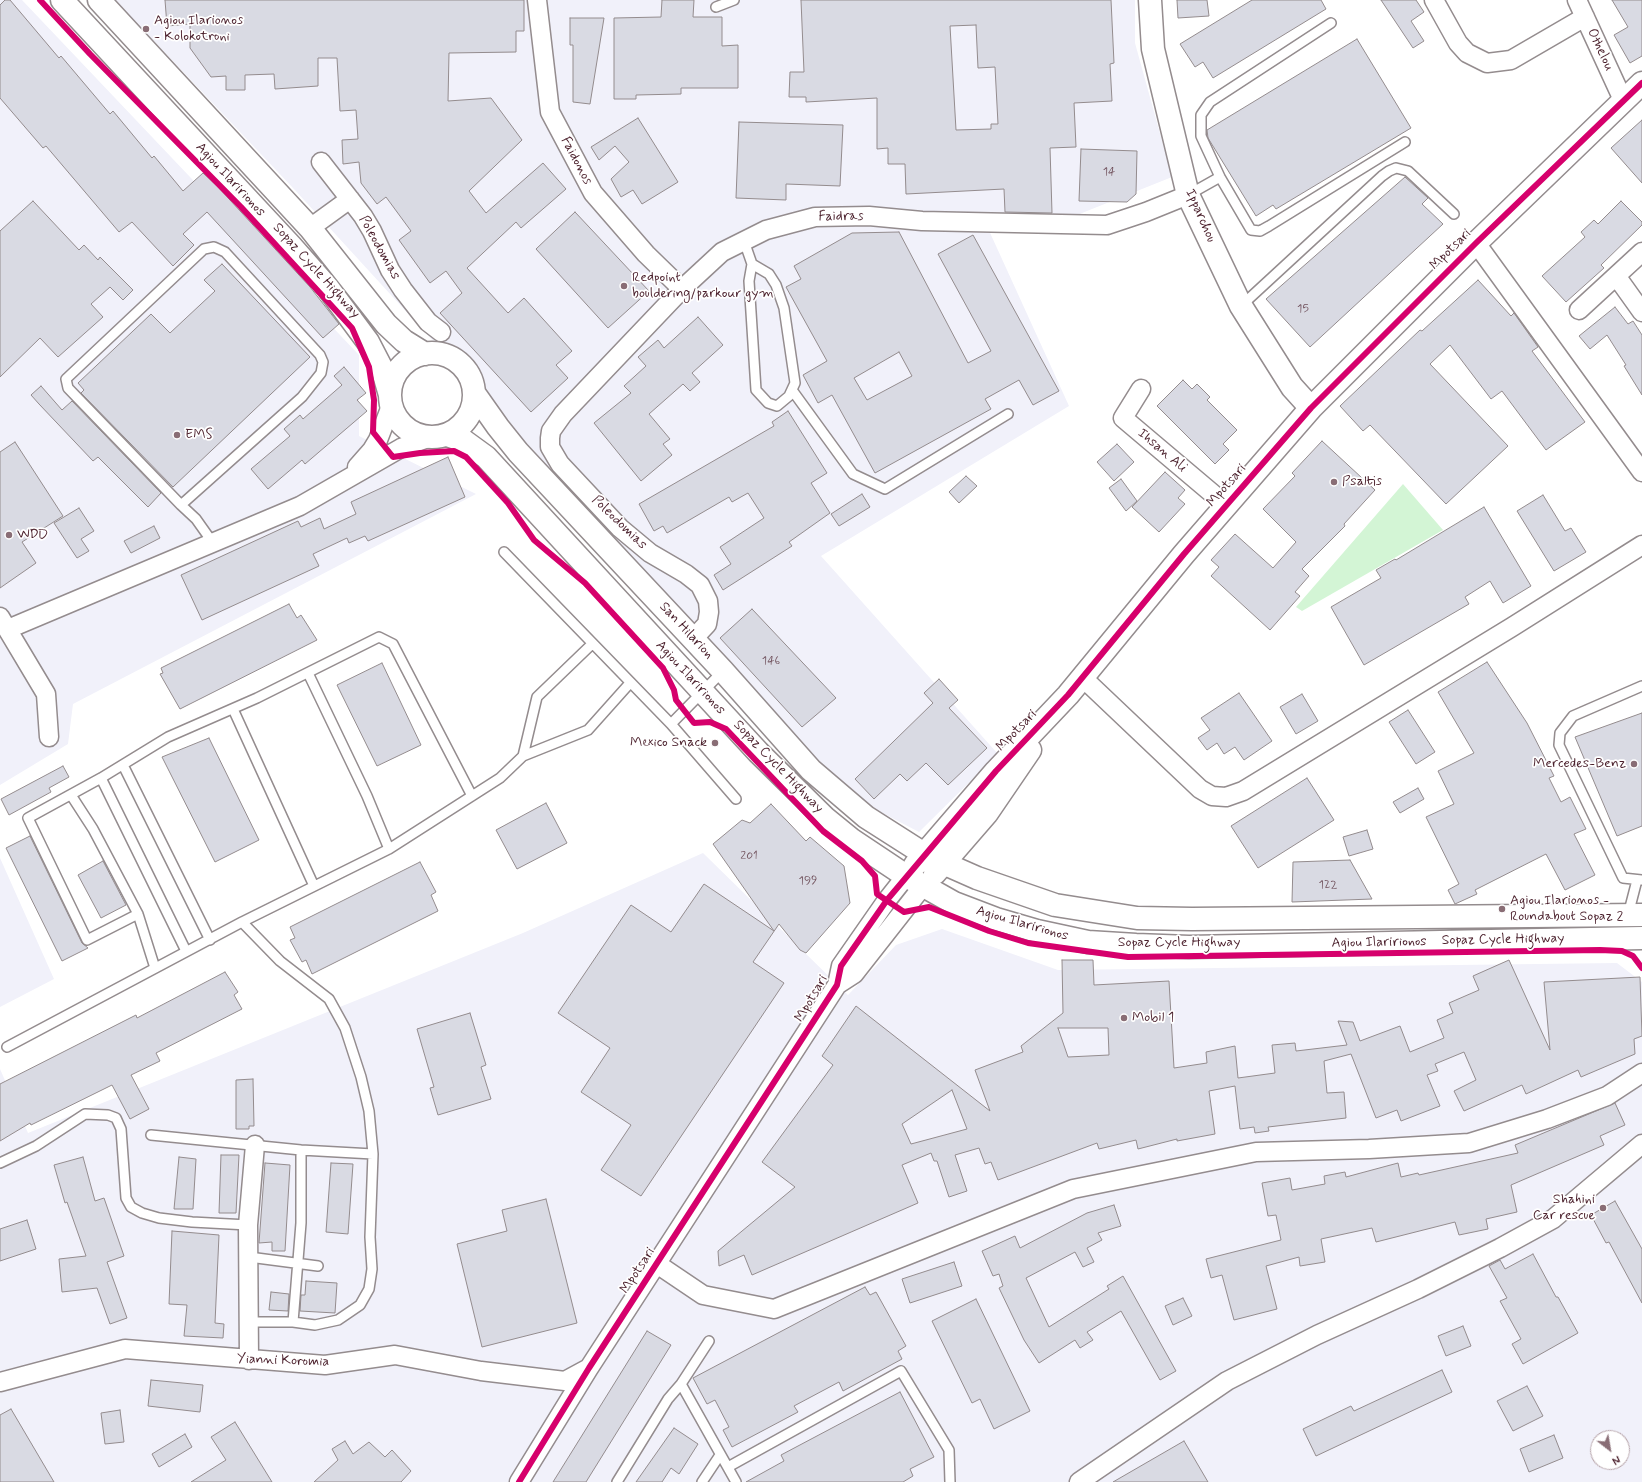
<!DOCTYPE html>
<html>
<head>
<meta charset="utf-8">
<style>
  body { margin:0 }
  #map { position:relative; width:1642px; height:1482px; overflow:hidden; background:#fff; font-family:Mynerve,sans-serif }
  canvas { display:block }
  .north { position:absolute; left:1590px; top:1430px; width:40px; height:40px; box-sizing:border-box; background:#fff; border:1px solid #b7a5aa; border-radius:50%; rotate:149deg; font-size:11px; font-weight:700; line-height:16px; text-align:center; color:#4a1f2b }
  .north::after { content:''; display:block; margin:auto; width:14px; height:18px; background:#896d75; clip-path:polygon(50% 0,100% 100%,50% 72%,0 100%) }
</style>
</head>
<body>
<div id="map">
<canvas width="1642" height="1482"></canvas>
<div class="north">N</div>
</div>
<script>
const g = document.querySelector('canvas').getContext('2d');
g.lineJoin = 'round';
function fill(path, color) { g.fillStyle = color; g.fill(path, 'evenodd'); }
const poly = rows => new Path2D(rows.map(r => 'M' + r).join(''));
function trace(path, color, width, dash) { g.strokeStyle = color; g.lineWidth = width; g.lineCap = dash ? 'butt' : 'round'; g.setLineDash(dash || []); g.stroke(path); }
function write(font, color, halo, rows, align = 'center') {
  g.font = font + ' Mynerve,sans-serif'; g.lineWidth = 3.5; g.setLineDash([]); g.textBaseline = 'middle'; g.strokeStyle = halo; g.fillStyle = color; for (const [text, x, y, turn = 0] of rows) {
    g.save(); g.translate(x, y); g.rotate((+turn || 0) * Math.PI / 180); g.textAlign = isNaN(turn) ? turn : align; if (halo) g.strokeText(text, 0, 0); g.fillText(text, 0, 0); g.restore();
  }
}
const built = poly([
  [0,0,22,0,359,355,359,436,476,494,73,704,68,744,0,785],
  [115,0,1135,0,1135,43,1172,177,1077,215,981,213,1069,406,821,556,998,754,919,832,850,796,293,188],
  [703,853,848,995,896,945,942,929,1058,970,1617,963,1642,982,1642,1482,0,1482,0,1069,28,1133,523,933],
  [1598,1438,1622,1438,1622,1462,1598,1462],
  [0,858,54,979,0,1007]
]);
const green = poly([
  [1403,484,1443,530,1302,611,1296,607]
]);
const building = poly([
  [5,0,10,0,59,58,61,56,110,114,113,111,152,158,154,156,183,191,203,173,218,187,310,287,339,324,323,338,207,212,183,234,194,245,173,266,132,222,119,232,46,146,43,148,0,98,0,5,5,0],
  [165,0,524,0,524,31,516,31,516,52,449,53,448,101,491,98,522,140,469,191,486,213,543,163,566,189,521,228,516,222,467,268,508,313,524,298,572,351,556,365,568,378,531,412,440,313,462,293,446,271,430,283,399,240,411,231,386,197,377,204,361,183,359,162,343,164,342,140,358,139,356,110,340,111,337,58,318,58,318,86,275,89,274,74,245,75,245,90,226,90,226,76,211,77,190,48,190,24,167,26,165,0],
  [662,0,694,0,693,17,722,17,722,46,738,45,738,88,681,88,681,94,636,95,636,99,614,99,614,18,661,17,662,0],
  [801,0,1111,0,1114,63,1110,64,1112,101,1074,103,1076,147,1050,148,1052,213,1005,212,1004,189,906,194,905,164,888,164,888,148,877,149,877,98,806,102,806,97,789,97,790,72,804,72,801,0],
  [976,25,978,68,995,67,998,124,991,124,991,129,956,130,950,26,976,25],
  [1177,0,1207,0,1209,16,1178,18,1177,0],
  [1252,0,1321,0,1326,9,1213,78,1203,62,1195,67,1180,44,1252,0],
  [1381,0,1416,0,1424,12,1411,21,1424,41,1413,48,1381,0],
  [1612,0,1642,0,1642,56,1630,63,1614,35,1628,27,1612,0],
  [570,18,604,18,590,104,573,102,573,45,570,45,570,18],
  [1357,39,1411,128,1276,209,1273,205,1256,216,1208,138,1207,130,1357,39],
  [638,118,678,182,642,204,633,190,621,197,611,179,629,162,615,146,599,160,591,147,638,118],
  [1642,120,1642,183,1611,148,1642,120],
  [739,122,843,125,840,186,786,184,786,200,736,198,739,122],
  [1081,149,1137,151,1136,194,1127,202,1079,201,1081,149],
  [1405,177,1428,198,1422,204,1443,224,1310,347,1266,299,1405,177],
  [33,201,79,250,84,245,98,260,100,257,133,290,123,300,110,287,91,304,103,317,58,357,40,338,0,377,0,231,33,201],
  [1621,201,1642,222,1642,225,1601,265,1604,268,1566,302,1542,276,1585,237,1581,232,1594,220,1598,224,1621,201],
  [575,212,649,291,608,328,536,249,575,212],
  [899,232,968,363,991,351,938,254,973,235,1059,391,1033,405,1019,380,985,399,991,409,875,473,832,395,818,403,803,375,827,361,786,287,801,279,794,266,852,233,899,232],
  [899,352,912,376,867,400,854,378,899,352],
  [222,264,310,357,173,487,81,393,84,390,78,383,151,314,170,333,215,291,204,280,222,264],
  [1478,280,1511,316,1514,313,1538,347,1532,351,1585,422,1546,450,1502,391,1491,399,1450,345,1430,364,1508,446,1446,504,1370,425,1363,431,1340,406,1420,330,1422,331,1478,280],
  [1615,307,1628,324,1633,321,1642,335,1642,395,1624,366,1626,365,1607,335,1590,349,1579,336,1615,307],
  [698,317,723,345,692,373,700,382,690,391,683,384,649,414,670,439,663,444,672,455,641,481,594,423,631,393,624,386,646,366,638,357,658,340,664,348,698,317],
  [344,367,366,393,357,400,367,411,305,464,302,460,268,489,251,469,290,436,284,429,300,415,303,419,342,385,334,376,344,367],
  [1183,380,1192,389,1197,384,1210,397,1207,400,1237,430,1223,444,1229,450,1215,464,1157,406,1183,380],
  [41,386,62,410,72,401,161,493,148,507,98,457,93,461,39,404,31,395,41,386],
  [788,411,827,473,811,483,830,513,789,542,792,546,723,590,714,575,731,564,720,547,764,518,748,493,732,502,729,497,667,533,663,526,654,531,639,504,774,426,772,422,788,411],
  [1322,441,1375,490,1344,524,1345,526,1302,569,1309,576,1295,592,1300,596,1270,630,1211,576,1219,567,1211,560,1235,534,1273,568,1296,542,1263,509,1295,476,1292,473,1322,441],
  [15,442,63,516,22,542,36,563,0,588,0,452,15,442],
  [1117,444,1134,462,1114,481,1097,462,1117,444],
  [448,457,465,497,368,541,365,536,349,543,347,538,313,554,319,566,202,620,181,575,298,521,301,527,320,518,324,529,356,514,351,502,448,457],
  [1165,472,1185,490,1178,498,1185,504,1159,532,1132,507,1165,472],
  [966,476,977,486,959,503,949,492,966,476],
  [1121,479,1137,501,1126,511,1109,488,1121,479],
  [862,494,870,507,839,526,831,514,862,494],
  [1543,495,1565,531,1571,528,1586,552,1554,571,1517,511,1543,495],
  [1484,507,1531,586,1503,603,1490,581,1465,597,1469,604,1364,665,1331,607,1381,578,1376,570,1395,559,1396,560,1484,507],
  [79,508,94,531,81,539,89,551,77,558,54,523,79,508],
  [154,526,160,538,131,553,124,541,154,526],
  [289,604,297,618,301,615,317,640,180,709,160,674,163,673,161,668,289,604],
  [752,609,836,698,802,727,720,638,752,609],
  [1487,662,1527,723,1554,776,1549,778,1561,802,1570,797,1586,829,1574,834,1595,875,1565,890,1546,854,1475,890,1477,894,1455,904,1448,890,1459,884,1426,817,1454,804,1438,771,1474,753,1438,692,1487,662],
  [382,663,421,745,377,766,337,685,382,663],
  [939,679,958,700,949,708,987,748,948,785,926,763,907,781,900,774,874,799,855,779,933,703,924,693,939,679],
  [1239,693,1272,741,1244,760,1235,747,1224,754,1217,743,1207,750,1198,738,1210,730,1201,718,1239,693],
  [1302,694,1318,721,1296,734,1280,707,1302,694],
  [1408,710,1435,752,1416,764,1389,722,1408,710],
  [1642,713,1642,826,1617,836,1575,737,1642,713],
  [209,738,259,840,215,862,162,757,209,738],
  [63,766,69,777,49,788,51,792,9,815,1,799,63,766],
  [1307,778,1334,820,1258,868,1231,826,1307,778],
  [1418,788,1424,799,1400,813,1393,802,1418,788],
  [546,803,567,843,517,869,496,830,546,803],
  [771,804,806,841,810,837,844,866,850,903,806,953,800,950,779,924,753,962,784,983,641,1196,601,1170,631,1125,581,1092,610,1048,558,1013,631,905,671,932,704,884,774,931,713,844,742,820,750,823,771,804],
  [1367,830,1373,849,1349,856,1343,837,1367,830],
  [30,836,82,943,88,948,62,961,6,848,30,836],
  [1350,860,1372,899,1292,902,1293,862,1350,860],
  [103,861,126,905,101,918,78,875,103,861],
  [420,862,436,892,431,895,438,911,312,974,306,960,302,962,290,940,295,938,290,927,420,862],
  [1062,960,1093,960,1094,985,1169,981,1174,1068,1207,1063,1206,1052,1235,1046,1238,1078,1275,1073,1272,1045,1295,1043,1296,1051,1347,1045,1338,1021,1353,1022,1360,1041,1400,1026,1410,1052,1444,1038,1437,1020,1453,1013,1449,1003,1479,990,1473,976,1509,960,1550,1050,1544,982,1640,977,1642,1036,1634,1039,1635,1054,1581,1077,1578,1070,1526,1094,1522,1085,1464,1111,1454,1091,1476,1080,1464,1052,1435,1064,1438,1071,1427,1075,1440,1106,1401,1121,1397,1110,1376,1118,1351,1054,1324,1061,1327,1093,1344,1092,1346,1118,1268,1127,1269,1131,1255,1133,1254,1127,1240,1129,1235,1086,1209,1091,1215,1134,1177,1141,1177,1139,1138,1149,1136,1140,1099,1149,1097,1143,998,1180,991,1162,985,1164,979,1148,955,1155,967,1191,949,1197,937,1161,934,1161,931,1153,902,1165,918,1203,752,1275,744,1255,719,1266,718,1251,795,1187,762,1162,833,1065,822,1056,856,1006,990,1111,975,1070,1023,1052,1021,1046,1063,1013,1062,960],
  [1058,1028,1108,1028,1109,1055,1068,1057,1058,1028],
  [952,1090,967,1129,911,1144,902,1124,952,1090],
  [225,972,238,992,234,995,242,1009,156,1053,160,1061,131,1075,149,1109,130,1119,112,1085,31,1125,30,1123,0,1141,0,1084,136,1015,137,1018,225,972],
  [470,1013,486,1065,481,1067,491,1099,438,1115,430,1088,434,1087,417,1029,470,1013],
  [253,1079,254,1126,249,1126,249,1129,236,1129,236,1080,253,1079],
  [1615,1103,1625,1125,1600,1136,1604,1145,1511,1185,1517,1212,1486,1219,1488,1229,1459,1235,1455,1222,1376,1242,1372,1228,1321,1239,1325,1262,1300,1266,1299,1257,1266,1266,1277,1309,1234,1320,1222,1275,1211,1278,1206,1259,1281,1240,1276,1215,1268,1216,1262,1183,1290,1178,1292,1190,1325,1184,1324,1176,1345,1172,1346,1177,1398,1163,1401,1177,1418,1173,1419,1175,1518,1153,1515,1145,1615,1103],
  [221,1155,239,1155,236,1213,219,1213,221,1155],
  [83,1157,95,1201,104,1198,124,1256,107,1262,127,1318,110,1324,97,1288,62,1292,59,1259,86,1256,67,1202,65,1203,54,1165,83,1157],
  [179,1157,196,1159,193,1209,174,1209,179,1157],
  [265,1163,290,1165,285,1251,272,1251,272,1242,259,1243,265,1163],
  [331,1163,353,1164,348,1234,326,1232,331,1163],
  [546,1199,577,1323,482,1347,457,1244,507,1231,502,1210,546,1199],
  [1615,1201,1642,1249,1642,1303,1609,1242,1606,1243,1591,1215,1615,1201],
  [1114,1205,1121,1226,1098,1233,1102,1240,1087,1248,1094,1262,1083,1267,1075,1252,1026,1278,1049,1327,1109,1289,1107,1286,1123,1276,1176,1371,1160,1380,1121,1311,1087,1332,1093,1340,1080,1348,1075,1340,1039,1363,1024,1340,999,1288,1003,1286,999,1274,993,1276,982,1251,1015,1236,1020,1248,1087,1213,1114,1205],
  [27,1220,36,1249,0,1261,0,1229,27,1220],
  [172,1231,219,1235,215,1323,224,1324,223,1338,184,1336,187,1305,169,1304,172,1231],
  [1533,1254,1556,1297,1558,1297,1578,1333,1523,1364,1512,1344,1521,1339,1500,1301,1507,1298,1489,1266,1500,1260,1505,1269,1533,1254],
  [954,1262,962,1286,910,1303,902,1279,954,1262],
  [306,1281,337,1283,335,1313,300,1311,301,1295,305,1295,306,1281],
  [865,1287,870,1295,876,1292,906,1346,898,1351,902,1359,843,1391,839,1382,794,1406,798,1412,732,1447,723,1430,729,1427,715,1400,707,1404,693,1378,865,1287],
  [271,1292,289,1294,288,1311,269,1310,271,1292],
  [1183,1298,1192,1316,1173,1325,1165,1306,1183,1298],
  [976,1299,1030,1411,994,1429,980,1399,972,1403,932,1321,976,1299],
  [1463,1326,1471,1346,1446,1356,1438,1336,1463,1326],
  [647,1331,671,1345,586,1482,553,1482,647,1331],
  [1442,1370,1452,1392,1316,1456,1303,1429,1351,1406,1354,1411,1442,1370],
  [151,1380,203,1385,200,1412,148,1406,151,1380],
  [1527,1386,1543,1416,1513,1431,1497,1401,1527,1386],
  [900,1392,934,1457,910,1469,913,1476,903,1482,746,1482,784,1461,781,1455,900,1392],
  [11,1409,54,1482,0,1482,0,1415,11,1409],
  [120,1410,124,1442,105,1444,101,1413,120,1410],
  [235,1422,272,1482,191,1482,226,1460,211,1437,235,1422],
  [674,1428,698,1444,679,1474,671,1468,662,1482,636,1482,674,1428],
  [185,1434,192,1447,159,1467,152,1454,185,1434],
  [1554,1435,1563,1458,1529,1472,1520,1449,1554,1435],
  [345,1441,353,1454,369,1442,385,1457,392,1450,411,1471,401,1482,314,1482,338,1460,332,1449,345,1441],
  [1184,1441,1208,1482,1113,1482,1184,1441]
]);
const lane = poly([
  [716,7,734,0],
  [1331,23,1210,102,1201,115,1201,136,1220,177,1251,230,1260,231,1269,226,1405,142],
  [1188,195,1220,177],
  [744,241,752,264,749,281,756,390,768,403,777,406,789,396,795,383,784,308,776,285,769,274,752,264],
  [1241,306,1382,176,1389,171,1396,168,1408,171,1454,214],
  [792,390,853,474,885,489,1008,414],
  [181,505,302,397,321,373,323,362,320,355,225,252,214,247,204,249,66,379,68,388,181,505,196,519,213,543],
  [504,552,671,724,736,799],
  [308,673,367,796,389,849],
  [1642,686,1573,716,1560,733,1559,745,1623,878,1642,880],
  [233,709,314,886],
  [671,724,723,671],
  [523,756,537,697,592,644],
  [123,765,210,940],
  [101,778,186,951],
  [71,795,93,829,138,914,155,968],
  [138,914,87,940,28,818,101,778,168,737,257,698,379,637,393,644,472,796],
  [1628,915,1637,880],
  [242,922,280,961,329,999,345,1028,361,1077,369,1111,373,1154,370,1237,372,1269,369,1289,360,1305,338,1320,315,1325,293,1322,247,1322],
  [7,1047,242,922,389,849,500,778,523,756,588,730,630,683],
  [151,1135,301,1150,373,1154],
  [0,1163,36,1146,85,1114,108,1115,116,1118,121,1129,126,1198,131,1207,142,1213,159,1218,192,1222,248,1225],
  [249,1257,318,1266],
  [293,1322,301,1223,301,1150],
  [681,1384,736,1482],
  [728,1467,901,1371,949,1450,950,1482],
  [617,1482,668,1399,681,1384,709,1341],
  [702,1482,720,1455]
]);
const street = poly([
  [537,0,550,112,593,193,646,254,682,289],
  [1434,0,1458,43,1467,53,1487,63,1511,60,1585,17],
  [1577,0,1623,100],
  [321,162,363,216,372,231,390,270,403,290,428,322,441,332],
  [310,228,350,199],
  [1476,243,1642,472],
  [1617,277,1642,312],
  [1579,310,1642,252],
  [1141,389,1123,418,1226,505],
  [357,467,372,450,378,440,391,406],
  [0,617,46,694,49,737],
  [8,629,300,506,401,448,430,437],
  [693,639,707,624,709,612,708,601,700,585,686,574,650,553,620,528,560,464,550,447,550,438,551,431,563,414,682,289,722,252,766,230,815,217,869,216,922,221,1107,225,1146,212,1188,195],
  [1083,678,1200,789,1212,796,1226,797,1243,791,1512,627,1642,545],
  [837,985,854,974,923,886],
  [657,1264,703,1295,774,1309,1073,1189,1256,1152,1369,1149,1469,1143,1547,1119,1607,1096,1642,1073],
  [249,1360,248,1225,255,1145],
  [0,1382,125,1349,325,1365,395,1355,481,1371,565,1381,589,1368],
  [519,1482,589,1368,837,985,841,966,887,900,906,876],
  [1079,1482,1227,1381,1317,1335,1418,1289,1500,1248,1553,1219,1642,1144]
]);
const secondary = poly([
  [62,0,291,246,328,288,368,342,383,371,390,395],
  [99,0,310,228,386,324,404,341,425,354],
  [1150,0,1153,49,1188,195,1241,306,1292,387,1311,408],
  '390 395a42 42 0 1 1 84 0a42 42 0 1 1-84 0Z',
  [474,393,498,427,518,452,723,671,811,770,866,817,924,854,943,863,977,878,1055,905,1137,918,1192,919,1642,915],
  [447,435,464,441,486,457,758,752,825,818,852,840,906,876,954,903,996,919,1037,931,1088,942,1136,945,1189,947,1642,938],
  [915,865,996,771,1068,695,1184,554,1311,408,1476,243,1642,83],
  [935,873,987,813,1030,750]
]);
const cycleway = poly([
  [40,0,90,54,241,207,352,328,369,367,374,400,373,432,393,457,420,453,454,451,466,457,508,503,534,540,585,583,663,668,674,690,676,700,694,723,710,722,726,729,823,831,862,861,875,876,877,894,904,912,929,907,989,931,1028,943,1128,957,1600,950,1622,951,1633,956,1642,968],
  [519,1482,589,1368,837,985,841,966,887,900,996,771,1068,695,1184,554,1311,408,1476,243,1642,83]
]);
const markers = [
  [146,29,4,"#896d75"],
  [624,286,4,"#896d75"],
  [177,435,4,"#896d75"],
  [1334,482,4,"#896d75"],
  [9,535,4,"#896d75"],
  [715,743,4,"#896d75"],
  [1634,764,4,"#896d75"],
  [1502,909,4,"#896d75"],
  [1124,1018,4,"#896d75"],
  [1603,1208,4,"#896d75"]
];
const numberNames = [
  ["14",1109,172],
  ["15",1303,309],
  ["146",771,661],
  ["201",749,856],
  ["199",808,881],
  ["122",1328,885]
];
const poiNames = [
  ["Agiou Ilarionos",154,21],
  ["- Kolokotroni",154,37],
  ["Redpoint",632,278],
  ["bouldering/parkour gym",632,294],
  ["EMS",185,435],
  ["Psaltis",1342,482],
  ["WDD",17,535],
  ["Mexico Snack",707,743,"right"],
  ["Mercedes-Benz",1626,764,"right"],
  ["Agiou Ilarionos -",1510,901],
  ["Roundabout Sopaz 2",1510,917],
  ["Mobil 1",1132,1018],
  ["Shahini",1595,1200,"right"],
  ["Car rescue",1595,1216,"right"]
];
const streetNames = [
  ["Othelou",1600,50,65],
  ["Faidonos",576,161,62],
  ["Agiou Ilaririonos",230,180,47],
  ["Ipparchou",1200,216,66],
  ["Faidras",841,217,-1],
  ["Poleodomias",379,248,61],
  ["Mpotsari",1451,250,-45],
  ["Sopaz Cycle Highway",316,271,48],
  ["Ihsan Ali",1162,451,40],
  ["Mpotsari",1227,486,-49],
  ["Poleodomias",619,523,44],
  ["San Hilarion",686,631,47],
  ["Agiou Ilaririonos",690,678,47],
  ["Mpotsari",1017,731,-46],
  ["Sopaz Cycle Highway",778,767,46],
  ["Agiou Ilaririonos",1022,924,16],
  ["Sopaz Cycle Highway",1503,940,-1],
  ["Sopaz Cycle Highway",1179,943],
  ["Agiou Ilaririonos",1379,943,-1],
  ["Mpotsari",812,999,-60],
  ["Mpotsari",638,1271,-57],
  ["Yianni Koromia",283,1361,2]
];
fill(built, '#f1f1fa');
fill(green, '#d3f5d5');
fill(building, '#d9dae3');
trace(building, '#948c8e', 1);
trace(lane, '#948c8e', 12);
trace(street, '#948c8e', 21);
trace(secondary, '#948c8e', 25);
trace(lane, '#fff', 9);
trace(street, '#fff', 18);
trace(secondary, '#fff', 22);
trace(cycleway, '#d6006c', 6);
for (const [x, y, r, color] of markers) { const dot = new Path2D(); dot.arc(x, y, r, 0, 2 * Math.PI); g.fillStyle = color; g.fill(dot); trace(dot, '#fff', 1.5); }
write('12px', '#6e4e59', null, numberNames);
write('14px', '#4a1f2b', '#fff', poiNames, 'left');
write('14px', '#4a1f2b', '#fff', streetNames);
</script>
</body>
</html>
